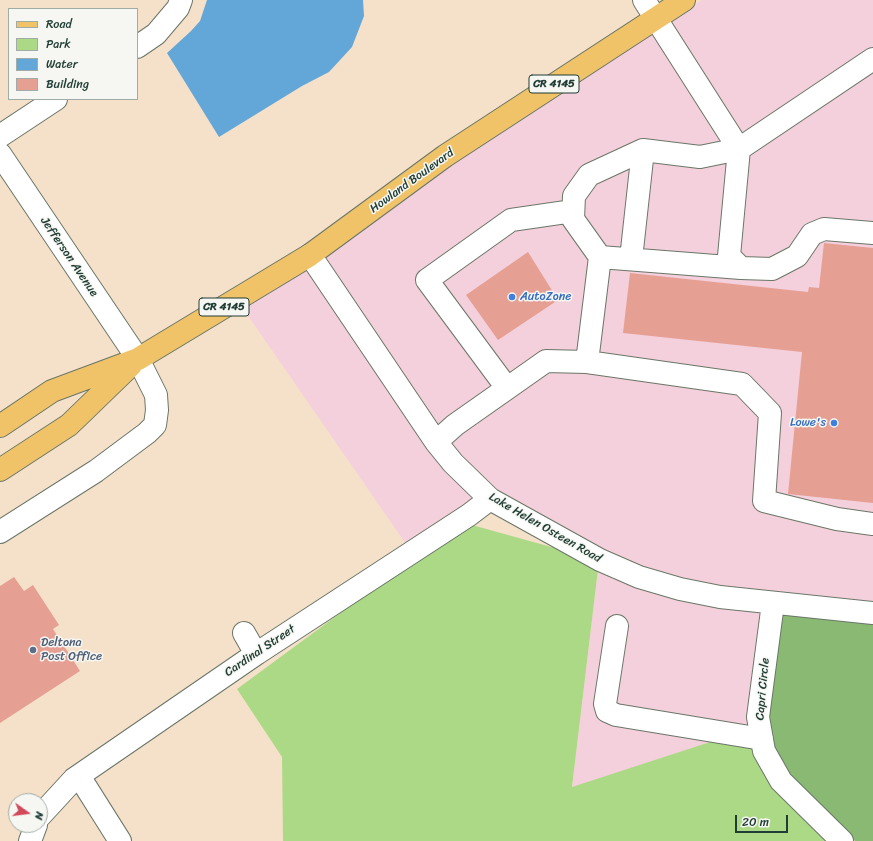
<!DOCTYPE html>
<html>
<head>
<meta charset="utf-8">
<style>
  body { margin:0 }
  #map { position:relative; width:873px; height:841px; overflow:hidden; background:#f5e1c9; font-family:Sriracha,sans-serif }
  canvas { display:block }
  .legend { position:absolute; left:8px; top:8px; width:130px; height:92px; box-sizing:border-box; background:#f6f6f2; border:1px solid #a0aca6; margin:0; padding:5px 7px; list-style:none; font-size:12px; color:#1f3d34 }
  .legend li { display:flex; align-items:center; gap:8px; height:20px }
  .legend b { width:20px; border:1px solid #a0aca6 }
  .north { position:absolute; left:8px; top:793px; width:40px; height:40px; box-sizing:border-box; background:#f6f6f2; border:1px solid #a0aca6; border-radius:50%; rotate:104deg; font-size:11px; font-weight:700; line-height:16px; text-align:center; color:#1f3d34 }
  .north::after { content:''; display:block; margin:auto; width:14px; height:18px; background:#d1495b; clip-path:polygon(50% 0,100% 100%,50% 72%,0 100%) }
  .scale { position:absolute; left:735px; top:815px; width:53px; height:18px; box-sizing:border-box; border:2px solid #1f3d34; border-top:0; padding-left:5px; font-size:12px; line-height:14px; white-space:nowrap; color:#1f3d34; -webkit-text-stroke:3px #f6f6f2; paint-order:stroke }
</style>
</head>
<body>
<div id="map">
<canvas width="873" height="841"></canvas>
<ul class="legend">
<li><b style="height:5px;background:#f0c369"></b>Road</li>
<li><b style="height:11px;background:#acd986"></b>Park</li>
<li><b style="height:11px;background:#63a7d8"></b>Water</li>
<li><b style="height:11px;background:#e69f93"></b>Building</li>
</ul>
<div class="north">N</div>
<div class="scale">20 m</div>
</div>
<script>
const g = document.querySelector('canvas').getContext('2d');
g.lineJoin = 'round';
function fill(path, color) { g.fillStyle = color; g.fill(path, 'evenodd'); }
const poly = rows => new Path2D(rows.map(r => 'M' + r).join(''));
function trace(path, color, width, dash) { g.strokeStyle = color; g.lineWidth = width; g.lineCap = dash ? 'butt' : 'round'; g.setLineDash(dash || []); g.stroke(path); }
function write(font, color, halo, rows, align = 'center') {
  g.font = font + ' Sriracha,sans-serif'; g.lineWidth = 3; g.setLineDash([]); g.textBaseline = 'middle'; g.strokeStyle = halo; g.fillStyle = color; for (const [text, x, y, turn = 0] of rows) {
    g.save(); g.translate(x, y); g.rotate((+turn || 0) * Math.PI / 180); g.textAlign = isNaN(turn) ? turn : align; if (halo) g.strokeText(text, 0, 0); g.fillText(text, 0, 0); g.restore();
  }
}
const built = poly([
  [702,0,873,0,873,604,721,588,643,569,605,552,497,492,461,458,442,435,323,258,452,163,662,25],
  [307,268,475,497,462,508,406,544,242,307],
  [598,569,762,611,750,729,572,788]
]);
const green = poly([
  [472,525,562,550,598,569,572,787,750,729,829,841,283,841,282,757,237,689,377,586]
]);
const forest = poly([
  [782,613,873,622,873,841,855,841,790,776,774,749,768,717]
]);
const water = poly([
  [207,0,363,0,364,16,352,47,329,72,302,86,219,137,167,53,191,31,200,21]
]);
const building = poly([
  [824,243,873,248,873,503,788,494,802,352,623,333,630,273,808,292,809,287,819,288],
  [528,252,558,300,498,340,466,295],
  [14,577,24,591,33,585,59,625,53,629,80,671,0,723,0,586]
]);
const minor = poly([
  [644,0,739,149,873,59],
  [137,47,156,34,178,8,181,0],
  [0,136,56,99],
  [0,154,138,359,156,395,157,410,155,425,147,433,96,471,0,532],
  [310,255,436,442,453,463,490,499,600,560,639,577,680,589,720,597,873,613],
  [600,257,573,219,574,196,589,175,643,150],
  [631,259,643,150,700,157,739,149,729,256,741,268],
  [587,362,742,384,770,413,764,501,837,519,873,524],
  [507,388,427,280,511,220,573,211],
  [436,442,455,425,546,361,587,362,600,257,741,268,772,269,797,256,812,234,824,229,873,233],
  [773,603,758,717,764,751,781,781,842,841],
  [617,626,605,704,607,711,616,715,762,739],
  [244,633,256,654],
  [79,776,120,841],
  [40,816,74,779,256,654,469,515,490,499],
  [30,841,36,825]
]);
const major = poly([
  [0,426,52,391,138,359,310,255,445,156,684,0],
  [0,470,69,425,131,365]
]);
const markers = [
  [512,297,4,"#3f7fe0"],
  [834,423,4,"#3f7fe0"],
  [33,650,4,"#5c6f8a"]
];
const shields = [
  [554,84,50],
  [224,307,50]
];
const shieldNames = [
  ["CR 4145",554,84],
  ["CR 4145",224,307]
];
const streetNames = [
  ["Howland Boulevard",412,181,-36],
  ["Jefferson Avenue",69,257,56],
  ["Lake Helen Osteen Road",545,528,30],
  ["Cardinal Street",260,651,-34],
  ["Capri Circle",763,689,-85]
];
const shopNames = [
  ["AutoZone",520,297],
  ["Lowe's",826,423,"right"]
];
const serviceNames = [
  ["Deltona",41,643],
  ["Post Office",41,657]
];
fill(built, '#f4cfdc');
fill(green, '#acd986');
fill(forest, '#89b973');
fill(water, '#63a7d8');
fill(building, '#e69f93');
trace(minor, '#6a7668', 24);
trace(major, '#6a7668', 24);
trace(minor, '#fff', 22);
trace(major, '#f0c369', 22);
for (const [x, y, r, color] of markers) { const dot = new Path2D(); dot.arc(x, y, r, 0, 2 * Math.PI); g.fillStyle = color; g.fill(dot); trace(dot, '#f6f6f2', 1.5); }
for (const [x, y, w] of shields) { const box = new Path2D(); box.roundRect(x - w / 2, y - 9, w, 18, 3); g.fillStyle = '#f6f6f2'; g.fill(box); trace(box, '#1f3d34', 1); }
write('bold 11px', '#1f3d34', null, shieldNames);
write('12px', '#1f3d34', '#f6f6f2', streetNames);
write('12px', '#366cbe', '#f6f6f2', shopNames, 'left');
write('12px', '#4e5e75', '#f6f6f2', serviceNames, 'left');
</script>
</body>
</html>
